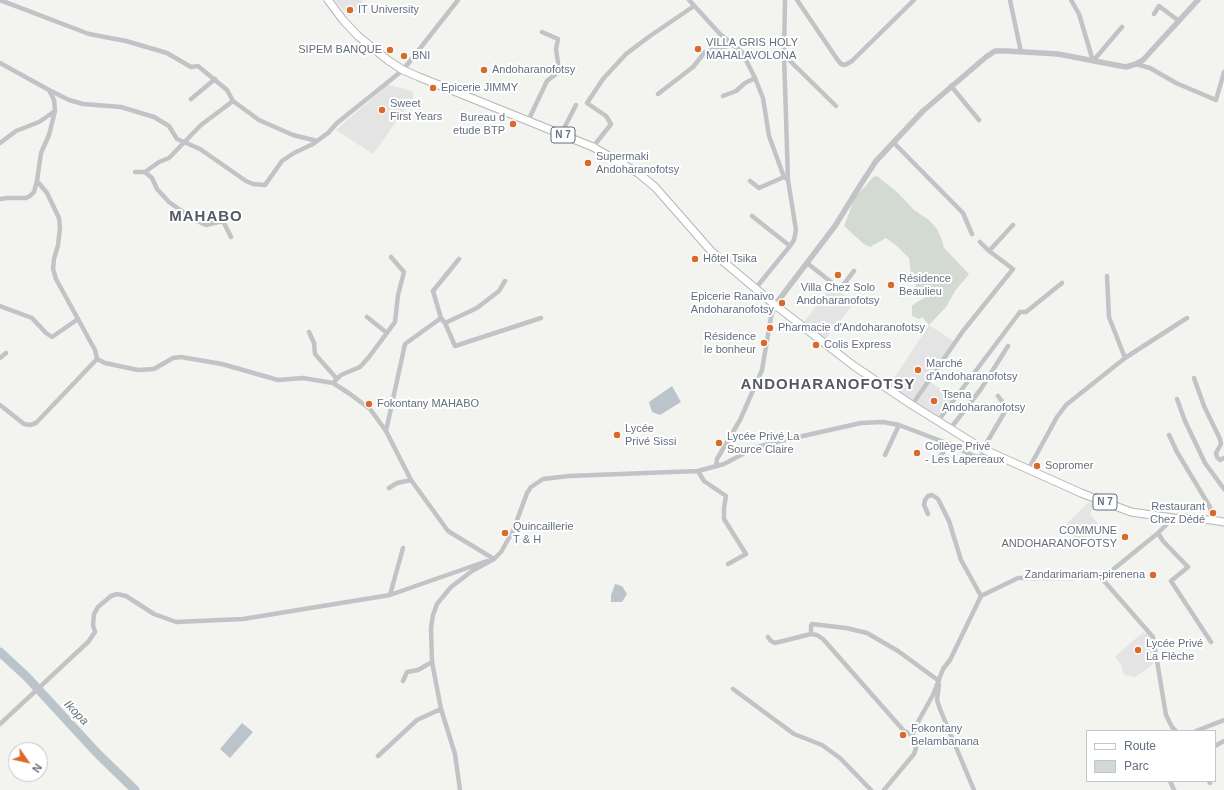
<!DOCTYPE html>
<html>
<head>
<meta charset="utf-8">
<style>
  body { margin:0 }
  #map { position:relative; width:1224px; height:790px; overflow:hidden; background:#f3f3ef; font-family:Helvetica,sans-serif }
  canvas { display:block }
  .legend { position:absolute; left:1086px; top:730px; width:130px; height:52px; box-sizing:border-box; background:#fff; border:1px solid #c1c5cc; margin:0; padding:5px 7px; list-style:none; font-size:12px; color:#646f7f }
  .legend li { display:flex; align-items:center; gap:8px; height:20px }
  .legend b { width:20px; border:1px solid #c1c5cc }
  .north { position:absolute; left:8px; top:742px; width:40px; height:40px; box-sizing:border-box; background:#fff; border:1px solid #c1c5cc; border-radius:50%; rotate:124deg; font-size:11px; font-weight:700; line-height:16px; text-align:center; color:#646f7f }
  .north::after { content:''; display:block; margin:auto; width:14px; height:18px; background:#d76a2c; clip-path:polygon(50% 0,100% 100%,50% 72%,0 100%) }
</style>
</head>
<body>
<div id="map">
<canvas width="1224" height="790"></canvas>
<ul class="legend">
<li><b style="height:5px;background:#fff"></b>Route</li>
<li><b style="height:11px;background:#d3dad1"></b>Parc</li>
</ul>
<div class="north">N</div>
</div>
<script>
const g = document.querySelector('canvas').getContext('2d');
g.lineJoin = 'round';
function fill(path, color) { g.fillStyle = color; g.fill(path, 'evenodd'); }
const poly = rows => new Path2D(rows.map(r => 'M' + r).join(''));
function trace(path, color, width, dash) { g.strokeStyle = color; g.lineWidth = width; g.lineCap = dash ? 'butt' : 'round'; g.setLineDash(dash || []); g.stroke(path); }
function write(font, color, halo, rows, align = 'center') {
  g.font = font + ' Helvetica,sans-serif'; g.lineWidth = 4; g.setLineDash([]); g.textBaseline = 'middle'; g.strokeStyle = halo; g.fillStyle = color; for (const [text, x, y, turn = 0] of rows) {
    g.save(); g.translate(x, y); g.rotate((+turn || 0) * Math.PI / 180); g.textAlign = isNaN(turn) ? turn : align; if (halo) g.strokeText(text, 0, 0); g.fillText(text, 0, 0); g.restore();
  }
}
const built = poly([
  [334,0,361,0,364,4,349,16],
  [388,85,413,91,413,98,373,154,336,130],
  [831,286,854,303,825,340,804,322],
  [929,325,955,342,912,405,887,389],
  [930,382,953,397,937,418,915,405],
  [1089,502,1095,505,1090,514,1100,526,1080,541,1063,527],
  [1143,632,1145,634,1148,633,1150,636,1154,662,1151,666,1135,677,1124,675,1121,665,1115,657]
]);
const green = poly([
  [877,176,898,193,914,210,929,220,937,229,942,240,944,248,969,274,955,291,946,307,929,325,922,317,919,319,912,316,912,306,917,302,926,297,915,293,916,282,911,275,909,258,897,246,886,238,870,247,864,244,844,226,856,195,865,187,873,177]
]);
const water = poly([
  [672,386,681,402,660,415,652,412,649,402],
  [615,584,622,586,627,594,622,602,611,602,611,595],
  [242,723,253,732,230,758,220,749]
]);
const river = poly([
  [0,652,27,677,97,753,135,790]
]);
const minor = poly([
  [0,0,89,34,126,41,167,53,191,67,198,66,227,90,233,101,259,120,293,135,317,141,328,133,337,123,403,70,458,0],
  [689,0,720,34,742,52,755,78,763,98,769,136,784,177,788,180],
  [797,0,837,59,841,64,845,65,852,61,914,0],
  [1010,0,1021,52],
  [1071,0,1079,14,1093,61,1122,27],
  [1154,14,1159,6,1179,21],
  [784,55,836,106],
  [0,63,49,90,54,100,55,111,49,135,41,153,37,181,47,193,59,218,60,228,58,245,54,259,53,269,56,279,95,350,97,359,105,363,138,370,154,369,173,358,181,357,222,364,278,380,303,378,333,383,350,394,370,409,386,431,411,480,448,531,494,559],
  [1136,64,1150,68,1176,83,1216,100,1224,72],
  [951,86,979,120],
  [49,90,69,100,83,104,121,107,154,117,169,126,177,139,200,149,246,181,253,184,265,185,282,161,294,153,313,144,317,141],
  [658,94,693,67,705,52,732,45],
  [723,96,736,91,745,83,755,78],
  [191,99,215,79],
  [528,121,547,81,556,74,559,70,556,49,558,39,542,32],
  [561,134,576,105],
  [893,142,963,213,972,234],
  [0,143,16,131,39,122,55,111],
  [593,147,611,124,606,116,587,103,603,79,626,54,650,36,694,6],
  [135,172,145,172,152,178,157,189,169,202,193,219,206,225,223,221,231,237],
  [145,172,159,162,169,158,201,125,233,101],
  [750,181,759,188,784,177],
  [0,199,7,198,26,198,30,196,34,192,37,181],
  [752,216,790,246],
  [989,251,1013,225],
  [807,263,840,289,854,271],
  [1107,276,1109,317,1125,358],
  [755,289,790,246,794,240,796,230,788,180,784,55,785,0],
  [0,306,32,318,46,333,52,337,78,319],
  [367,317,387,333],
  [441,318,445,323,455,346,541,318],
  [445,323,477,308,499,291,505,281],
  [309,332,314,343,315,354,337,379],
  [0,358,6,353],
  [1194,378,1204,406,1220,439,1221,444,1216,453,1217,457,1220,460,1224,458],
  [333,383,341,375,360,367,369,357,395,322,398,295,404,272,391,257],
  [1177,399,1185,421,1205,463,1224,489],
  [0,405,24,424,30,425,36,423,97,359],
  [912,405,963,331,1013,269,989,251,980,242],
  [938,421,1020,312,1026,312,1062,283],
  [950,429,981,389,1008,346],
  [386,431,405,344,441,318,433,291,459,259],
  [1169,435,1177,452,1210,507,1212,520],
  [983,449,1007,408,998,396],
  [885,455,899,425],
  [937,461,949,444],
  [716,466,717,459,740,420,762,370,771,317,775,305],
  [1028,470,1057,417,1066,405,1125,358,1187,318],
  [698,471,704,481,726,496,724,508,724,519,746,554,728,564],
  [389,488,397,483,411,480],
  [928,514,924,505,925,500,928,496,932,495,938,499,949,521,961,560,981,596],
  [1158,533,1163,541,1188,567,1171,581,1211,642],
  [1101,576,1110,572,1158,533,1173,518],
  [390,595,403,548],
  [811,634,811,626,812,624,846,628,867,633,898,651,939,681],
  [768,637,771,641,775,643,811,634,817,635,823,639,904,731,912,735],
  [403,681,407,672,418,670,432,662],
  [939,685,937,700,940,709,974,790],
  [733,689,794,734,822,745,840,758,871,790],
  [0,724,88,642,95,632,93,625,94,614,98,607,111,596,117,594,126,596,154,614,176,622,243,619,390,595,487,561],
  [1196,731,1224,720],
  [1215,746,1224,741],
  [378,756,417,720,441,709],
  [1170,781,1174,790],
  [1209,781,1210,783],
  [460,790,455,754,441,709,432,662,431,628,433,615,437,604,451,587,472,571,494,559,501,552,513,531,527,493,531,487,543,479,569,476,698,471,724,464,754,448,776,442,861,423,883,422,899,425,949,444,976,457,992,454],
  [884,790,914,754,916,748,912,735,919,720,933,695,943,669,950,660,981,596,1018,578,1073,578,1086,576,1096,573,1098,574,1153,637,1166,715,1172,727,1176,731]
]);
const tertiary = poly([
  [775,305,835,226,861,184,876,161,923,111,986,57,995,51,1007,51,1058,54,1126,67,1136,64,1143,60,1198,0]
]);
const primary = poly([
  [328,0,343,20,358,36,389,61,403,70,419,77,593,147,638,173,655,187,712,252,775,305,854,366,912,405,983,449,1081,493,1131,512,1173,518,1212,520,1224,522]
]);
const markers = [
  [350,10,4,"#d76a2c"],
  [698,49,4,"#d76a2c"],
  [390,50,4,"#d76a2c"],
  [404,56,4,"#d76a2c"],
  [484,70,4,"#d76a2c"],
  [433,88,4,"#d76a2c"],
  [382,110,4,"#d76a2c"],
  [513,124,4,"#d76a2c"],
  [588,163,4,"#d76a2c"],
  [695,259,4,"#d76a2c"],
  [838,275,4,"#d76a2c"],
  [891,285,4,"#d76a2c"],
  [782,303,4,"#d76a2c"],
  [770,328,4,"#d76a2c"],
  [764,343,4,"#d76a2c"],
  [816,345,4,"#d76a2c"],
  [918,370,4,"#d76a2c"],
  [934,401,4,"#d76a2c"],
  [369,404,4,"#d76a2c"],
  [617,435,4,"#d76a2c"],
  [719,443,4,"#d76a2c"],
  [917,453,4,"#d76a2c"],
  [1037,466,4,"#d76a2c"],
  [1213,513,4,"#d76a2c"],
  [505,533,4,"#d76a2c"],
  [1125,537,4,"#d76a2c"],
  [1153,575,4,"#d76a2c"],
  [1138,650,4,"#d76a2c"],
  [903,735,4,"#d76a2c"]
];
const shields = [
  [563,135,24],
  [1105,502,24]
];
const shieldNames = [
  ["N 7",563,135],
  ["N 7",1105,502]
];
const poiNames = [
  ["IT University",358,10],
  ["VILLA GRIS HOLY",706,43],
  ["MAHALAVOLONA",706,56],
  ["SIPEM BANQUE",382,50,"right"],
  ["BNI",412,56],
  ["Andoharanofotsy",492,70],
  ["Epicerie JIMMY",441,88],
  ["Sweet",390,104],
  ["First Years",390,117],
  ["Bureau d",505,118,"right"],
  ["etude BTP",505,131,"right"],
  ["Supermaki",596,157],
  ["Andoharanofotsy",596,170],
  ["Hôtel Tsika",703,259],
  ["Résidence",899,279],
  ["Beaulieu",899,292],
  ["Villa Chez Solo",838,288,"center"],
  ["Andoharanofotsy",838,301,"center"],
  ["Epicerie Ranaivo",774,297,"right"],
  ["Andoharanofotsy",774,310,"right"],
  ["Pharmacie d'Andoharanofotsy",778,328],
  ["Résidence",756,337,"right"],
  ["le bonheur",756,350,"right"],
  ["Colis Express",824,345],
  ["Marché",926,364],
  ["d'Andoharanofotsy",926,377],
  ["Tsena",942,395],
  ["Andoharanofotsy",942,408],
  ["Fokontany MAHABO",377,404],
  ["Lycée",625,429],
  ["Privé Sissi",625,442],
  ["Lycée Privé La",727,437],
  ["Source Claire",727,450],
  ["Collège Privé",925,447],
  ["- Les Lapereaux",925,460],
  ["Sopromer",1045,466],
  ["Restaurant",1205,507,"right"],
  ["Chez Dédé",1205,520,"right"],
  ["Quincaillerie",513,527],
  ["T & H",513,540],
  ["COMMUNE",1117,531,"right"],
  ["ANDOHARANOFOTSY",1117,544,"right"],
  ["Zandarimariam-pirenena",1145,575,"right"],
  ["Lycée Privé",1146,644],
  ["La Flèche",1146,657],
  ["Fokontany",911,729],
  ["Belambanana",911,742]
];
const waterNames = [
  ["Ikopa",76,713,46]
];
const districtNames = [
  ["MAHABO",206,217],
  ["ANDOHARANOFOTSY",828,385]
];
fill(built, '#e3e4e3');
fill(green, '#d3dad1');
fill(water, '#bcc4cb');
trace(river, '#bcc4cb', 9);
trace(primary, '#b4b6ba', 9);
trace(minor, '#c1c3c7', 4.5);
trace(tertiary, '#c1c3c7', 5.5);
trace(primary, '#fff', 7);
for (const [x, y, r, color] of markers) { const dot = new Path2D(); dot.arc(x, y, r, 0, 2 * Math.PI); g.fillStyle = color; g.fill(dot); trace(dot, '#fff', 1.5); }
for (const [x, y, w] of shields) { const box = new Path2D(); box.roundRect(x - w / 2, y - 8, w, 16, 3); g.fillStyle = '#fff'; g.fill(box); trace(box, '#646f7f', 1); }
write('bold 10px', '#646f7f', null, shieldNames);
write('11px', '#646f7f', '#fff', poiNames, 'left');
write('italic 12px', '#647783', '#fff', waterNames);
g.letterSpacing = '1px';
write('bold 15px', '#525a64', '#fff', districtNames);
g.letterSpacing = '0px';
</script>
</body>
</html>
